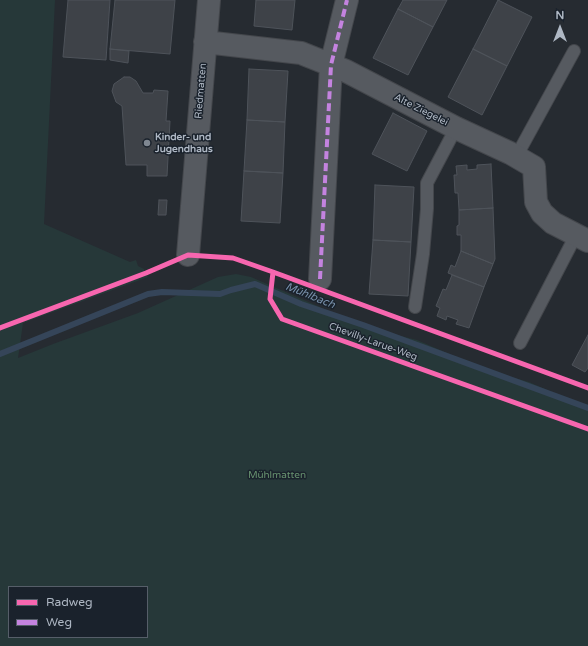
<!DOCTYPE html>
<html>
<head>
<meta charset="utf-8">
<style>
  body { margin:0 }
  #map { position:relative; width:588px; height:646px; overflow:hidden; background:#262b31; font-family:"Varela Round",sans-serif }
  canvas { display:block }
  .legend { position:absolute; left:8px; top:586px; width:140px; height:52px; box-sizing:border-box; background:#1a222c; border:1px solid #565e69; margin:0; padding:5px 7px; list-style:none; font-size:12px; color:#afb8c4 }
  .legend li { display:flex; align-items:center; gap:8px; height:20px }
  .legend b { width:20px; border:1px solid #565e69 }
  .north { position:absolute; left:540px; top:8px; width:40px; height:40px; -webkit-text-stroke:3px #1a222c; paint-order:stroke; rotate:0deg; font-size:11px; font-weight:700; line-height:16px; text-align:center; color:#afb8c4 }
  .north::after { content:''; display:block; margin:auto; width:14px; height:18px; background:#afb8c4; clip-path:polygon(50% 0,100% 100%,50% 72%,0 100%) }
</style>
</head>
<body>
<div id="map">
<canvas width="588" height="646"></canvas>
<ul class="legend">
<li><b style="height:5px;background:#f766af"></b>Radweg</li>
<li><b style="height:5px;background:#c483df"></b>Weg</li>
</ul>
<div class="north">N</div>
</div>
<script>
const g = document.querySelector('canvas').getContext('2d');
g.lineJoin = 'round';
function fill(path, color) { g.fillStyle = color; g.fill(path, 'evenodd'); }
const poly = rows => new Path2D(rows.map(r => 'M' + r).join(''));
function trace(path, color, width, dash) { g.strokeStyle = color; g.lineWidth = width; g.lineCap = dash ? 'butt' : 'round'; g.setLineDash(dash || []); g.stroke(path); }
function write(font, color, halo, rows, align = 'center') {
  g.font = font + ' "Varela Round",sans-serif'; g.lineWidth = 3; g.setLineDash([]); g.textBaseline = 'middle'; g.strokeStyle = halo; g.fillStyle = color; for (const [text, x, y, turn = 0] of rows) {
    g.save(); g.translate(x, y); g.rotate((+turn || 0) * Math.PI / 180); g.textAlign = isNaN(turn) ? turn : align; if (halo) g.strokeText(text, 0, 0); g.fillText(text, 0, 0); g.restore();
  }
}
const green = poly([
  [0,0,55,0,44,224,130,262,136,260,138,266,144,269,148,277,23,323,18,358,53,344,138,313,218,277,236,274,251,277,368,328,417,340,486,370,529,382,588,408,588,646,0,646],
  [9,587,147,587,147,637,9,637]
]);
const stream = poly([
  [0,354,148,294,162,292,220,294,231,290,255,284,301,304,363,325,588,408]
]);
const building = poly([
  [68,0,110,0,106,60,63,57,68,0],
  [115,0,175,0,170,54,110,49,115,0],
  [256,0,295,0,292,30,254,26,256,0],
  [403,0,447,0,433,27,398,9,403,0],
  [498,0,532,17,507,66,473,49,498,0],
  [398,9,433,27,408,75,373,58,398,9],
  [110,49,129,51,128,63,110,60,110,49],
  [473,49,507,66,482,115,448,97,473,49],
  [249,69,288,71,285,122,247,120,249,69],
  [124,77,130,77,136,81,143,93,153,93,154,90,168,91,166,121,170,121,167,176,147,176,147,165,126,165,122,106,116,102,112,91,114,84,124,77],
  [393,113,427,131,407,171,372,154,393,113],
  [247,120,285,122,283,173,244,171,247,120],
  [491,164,493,208,459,210,458,193,455,193,454,175,457,175,456,166,467,165,467,170,477,169,477,165,491,164],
  [244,171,283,173,280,223,241,221,244,171],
  [375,185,414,187,411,242,373,240,375,185],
  [159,200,167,200,166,215,158,215,159,200],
  [493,208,495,259,493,264,461,251,461,235,457,235,457,226,459,225,459,210,493,208],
  [373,240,411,242,408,296,369,294,373,240],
  [461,251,493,264,484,287,448,273,451,265,455,267,461,251],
  [452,275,484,287,469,328,456,324,458,320,447,316,446,320,437,316,440,308,436,306,443,289,446,290,452,275],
  [588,335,588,368,585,372,572,365,588,335]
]);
const lane = poly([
  [516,157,574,51],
  [415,307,423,254,427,209,427,183,456,128],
  [520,343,576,235]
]);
const street = poly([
  [205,42,301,53,346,71,456,128,510,153,534,167,536,202,542,213,553,223,588,241],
  [188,255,209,0],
  [320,279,331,65,347,0]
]);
const quiet = poly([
  [320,279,331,65,347,0]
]);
const cycleway = poly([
  [273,272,588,388],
  [0,328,146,273,188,255,233,258,273,272,270,299,282,319,588,429]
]);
const markers = [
  [147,143,4,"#7f8791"]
];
const streetNames = [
  ["Riedmatten",201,91,-85],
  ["Alte Ziegelei",421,110,27],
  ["Chevilly-Larue-Weg",373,342,20]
];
const poiNames = [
  ["Kinder- und",155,137],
  ["Jugendhaus",155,149]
];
const parkNames = [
  ["Mühlmatten",277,475]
];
const waterNames = [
  ["Mühlbach",310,296,22]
];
fill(green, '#263839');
trace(stream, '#354559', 6);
fill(building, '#3e4248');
trace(building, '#4e535a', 1);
trace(lane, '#44474c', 14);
trace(street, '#44474c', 24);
trace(lane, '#565a60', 12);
trace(street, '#565a60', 22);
trace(quiet, '#c483df', 4, [8, 4]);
trace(cycleway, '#f766af', 5);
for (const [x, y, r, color] of markers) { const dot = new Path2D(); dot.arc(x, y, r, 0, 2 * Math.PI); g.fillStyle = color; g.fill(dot); trace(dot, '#1a222c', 1.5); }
write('10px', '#afb8c4', '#1a222c', streetNames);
write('bold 10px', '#afb8c4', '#1a222c', poiNames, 'left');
write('10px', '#689370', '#1a222c', parkNames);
write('italic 11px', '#7890aa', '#1a222c', waterNames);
</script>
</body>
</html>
